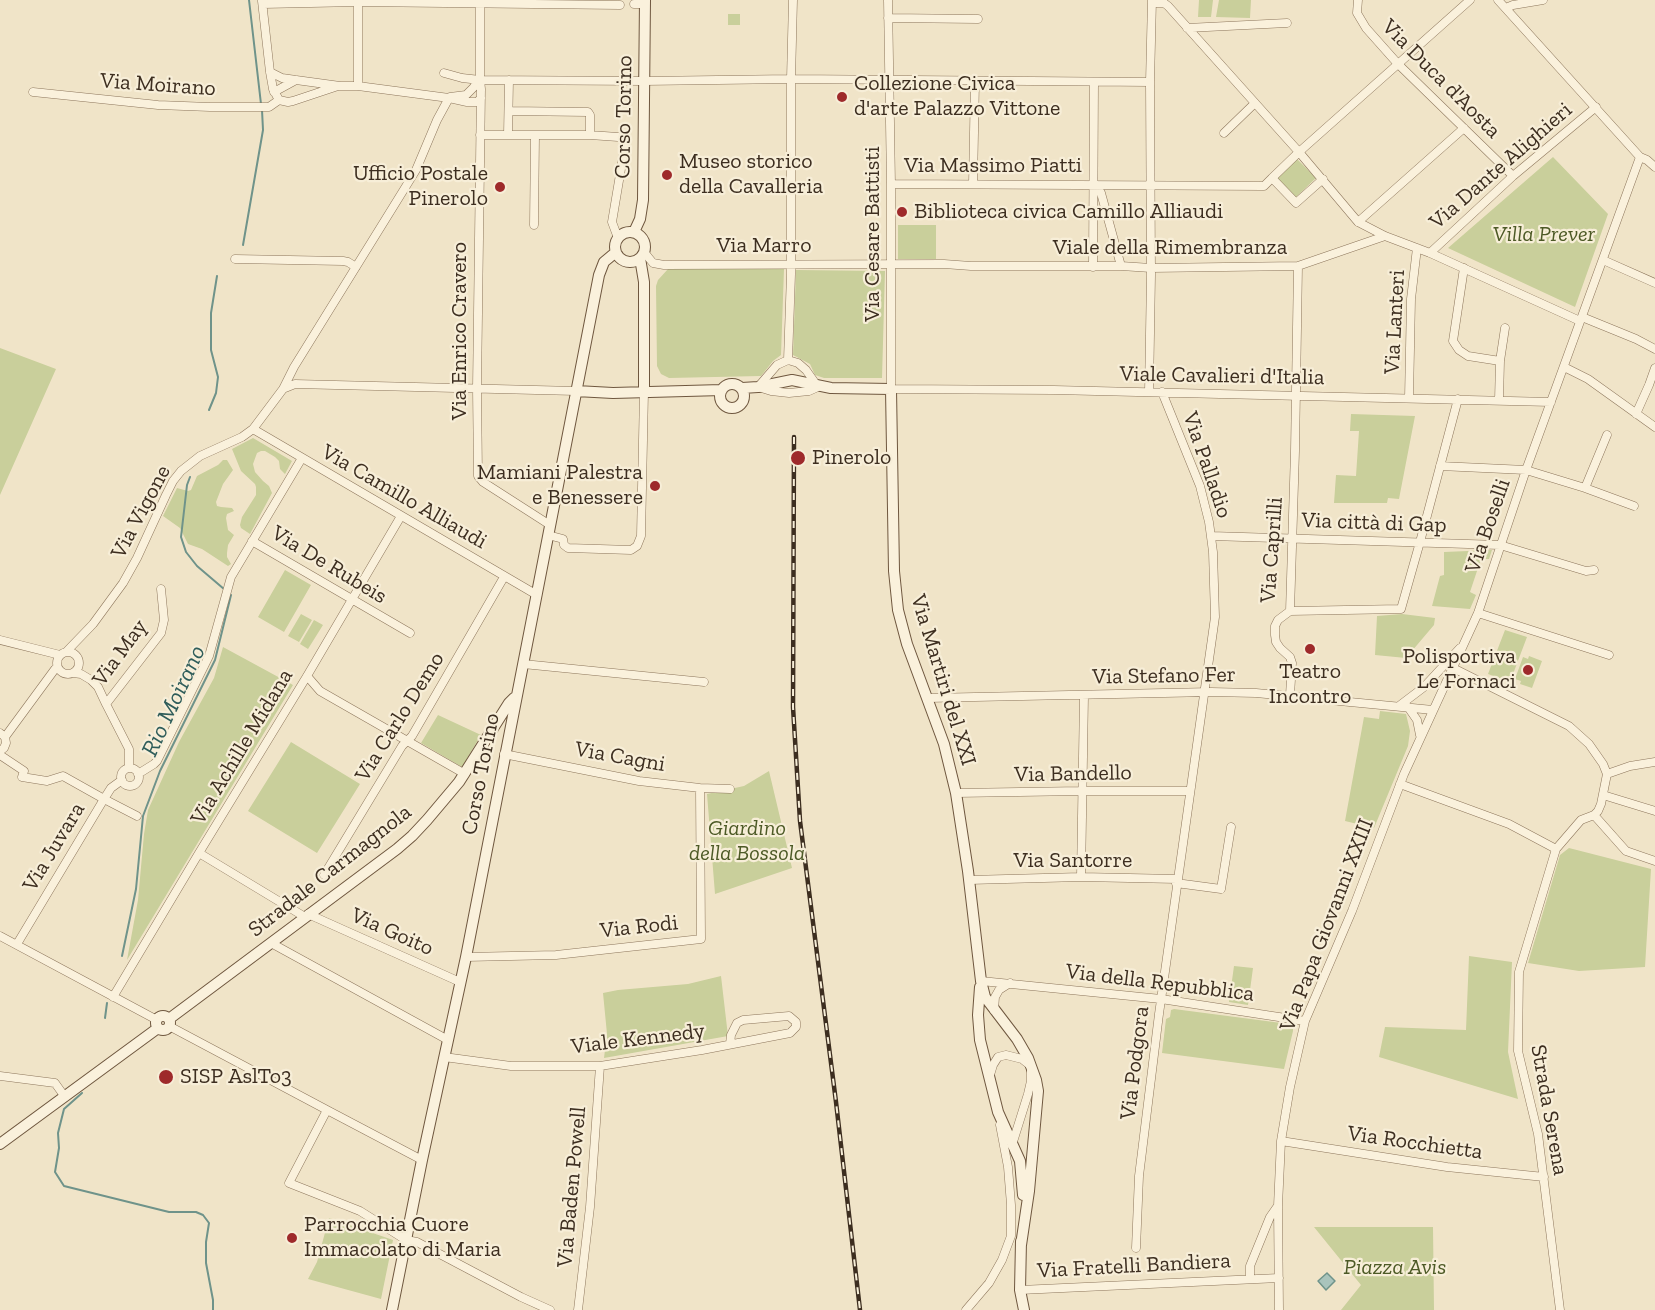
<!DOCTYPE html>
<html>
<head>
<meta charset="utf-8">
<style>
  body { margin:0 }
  canvas { display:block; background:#f0e4c8 }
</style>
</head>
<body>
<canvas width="1655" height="1310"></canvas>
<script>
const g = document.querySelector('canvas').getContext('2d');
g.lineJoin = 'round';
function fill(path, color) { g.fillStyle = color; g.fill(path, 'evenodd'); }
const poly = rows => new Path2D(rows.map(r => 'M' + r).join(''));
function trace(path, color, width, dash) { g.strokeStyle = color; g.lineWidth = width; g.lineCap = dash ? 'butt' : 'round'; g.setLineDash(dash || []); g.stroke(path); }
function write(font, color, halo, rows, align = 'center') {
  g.font = font + ' "Zilla Slab",serif'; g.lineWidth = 4.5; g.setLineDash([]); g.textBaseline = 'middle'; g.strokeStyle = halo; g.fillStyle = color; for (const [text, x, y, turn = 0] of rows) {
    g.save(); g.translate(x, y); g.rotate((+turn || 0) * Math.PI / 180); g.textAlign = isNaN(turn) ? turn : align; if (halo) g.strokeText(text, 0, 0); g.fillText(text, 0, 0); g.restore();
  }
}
const green = poly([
  [1199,0,1213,0,1211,17,1198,17],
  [1219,0,1251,0,1250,18,1216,17],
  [728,14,740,14,740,25,728,25],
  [1553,157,1608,214,1575,307,1448,248],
  [1297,159,1316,178,1294,199,1276,179],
  [898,225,936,225,936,259,898,259],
  [668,269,784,269,781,355,773,361,761,376,669,378,661,374,657,366,656,286,658,280],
  [796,270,885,271,882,378,824,378,815,375,810,364,793,355],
  [0,348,56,369,0,495],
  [1351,414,1415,416,1399,499,1388,498,1387,503,1334,503,1336,475,1356,476,1359,431,1350,431],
  [253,438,292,461,285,474,280,469,279,461,275,457,265,451,261,451,257,453,253,464,255,472,263,481,269,486,272,493,250,534,241,528,240,525,242,517,256,495,256,487,255,484,241,471,232,449],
  [223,460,227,460,233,470,223,484,216,502,217,506,221,507,232,508,234,511,227,514,226,518,228,530,234,535,228,545,227,553,227,557,231,564,228,566,202,549,188,544,180,528,163,516,177,488,188,491,191,490,197,476,218,465],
  [1492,550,1489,559,1481,559,1470,592,1476,595,1470,609,1432,606,1440,576,1444,575,1444,552],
  [285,570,311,585,284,632,258,617],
  [301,614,312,620,299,642,288,636],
  [1402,614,1435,618,1434,625,1406,658,1375,655,1377,616],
  [314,620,323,625,308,649,300,644],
  [1505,630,1527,637,1510,682,1488,674],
  [223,647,293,685,127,960,138,900,144,834,148,810,179,742,214,678],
  [1529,656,1542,661,1532,688,1520,684,1521,681,1515,679,1523,657,1528,659],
  [1380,711,1406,714,1410,731,1408,746,1374,828,1345,821,1364,717,1379,719],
  [438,715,481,735,462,767,421,743],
  [291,742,360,784,317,853,248,811],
  [769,771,792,868,715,894,707,794,744,786],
  [1569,848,1651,869,1645,967,1579,971,1528,963,1560,855],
  [1469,956,1512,962,1508,1052,1518,1099,1379,1057,1385,1027,1466,1030],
  [1234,966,1253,968,1248,1005,1229,1002],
  [721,976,728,1036,604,1058,607,1034,603,993,618,990,688,984],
  [1174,1009,1289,1024,1293,1028,1293,1031,1284,1069,1162,1053,1166,1019,1170,1017,1171,1010],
  [329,1218,393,1240,381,1299,308,1279,317,1262],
  [1314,1227,1433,1227,1434,1310,1341,1310,1361,1285]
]);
const water = poly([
  [1327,1273,1335,1281,1326,1290,1318,1281,1327,1273]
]);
const stream = poly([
  [249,0,261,104],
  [243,245,263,130,262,110],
  [209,410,216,393,218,377,211,350,211,313,217,276],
  [122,956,136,889,143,816,160,771,215,660,231,595,197,566,186,552,181,537,187,485,190,477],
  [105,1018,107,1003],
  [82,1093,64,1109,58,1133,59,1148,55,1172,64,1186,169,1212,196,1212,203,1215,209,1223,206,1242,206,1263,213,1300,213,1310]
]);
const street = poly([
  [358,0,358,86],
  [480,0,480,80,481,89,477,388,478,476,483,482,550,525],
  [888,0,891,184,891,389,1054,390,1551,402],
  [1358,0,1357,13,1366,28,1398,64,1513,176],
  [1498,0,1640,157,1647,160,1655,167],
  [262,1,270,72,273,89,279,100,288,102,293,101,338,86],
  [1152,3,1164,3,1168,6,1299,152,1358,222,1385,236,1430,253,1580,321],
  [263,4,358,2,620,5],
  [634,4,645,4],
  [1506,8,1513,5,1543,0],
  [888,18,978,19],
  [1187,28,1287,23],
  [270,72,282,78,296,80,340,86,358,86,449,98,467,102,477,102,481,98],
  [444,73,462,78,480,80,644,81,791,79,1150,82],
  [33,92,158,105,210,107,269,107,279,100],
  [274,92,296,80],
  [450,97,466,95,474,87,477,81,480,80],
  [509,111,588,112,590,115,590,135],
  [1224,133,1255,103],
  [480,135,590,135,618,137,622,138,625,145,612,222,618,238],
  [508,135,509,80],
  [1323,179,1296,203,1272,178,1299,152,1470,0],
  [891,184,1264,186,1272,178],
  [973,184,975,81],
  [1094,184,1101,193,1121,266],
  [1358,222,1464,128],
  [534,225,535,135],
  [644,252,653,263,664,265,944,264,971,266,1121,266,1151,268,1298,266,1385,236],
  [1430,253,1513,176,1596,107],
  [235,259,343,261,348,262,356,267],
  [1603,260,1655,283],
  [1093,267,1094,82],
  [1464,268,1453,341,1459,350,1468,356,1500,361,1499,400],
  [1582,317,1636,339,1655,349],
  [788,360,791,274,791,79,793,0],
  [788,360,798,363,806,370,818,387,809,391,789,393,771,391,758,387,777,365,788,360],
  [1500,361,1505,328],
  [1564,367,1588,379,1655,427],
  [285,388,295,384,576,391],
  [1149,392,1151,275,1150,82,1152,0],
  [1409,398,1411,299,1417,248],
  [1636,414,1649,385,1655,368],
  [253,429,537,595],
  [1440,466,1526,470,1585,488,1634,506],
  [1585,488,1607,435],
  [548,535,563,539,564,545,568,548,631,550,637,546,641,536,644,392],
  [1211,536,1500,545,1586,571,1594,570],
  [252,541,410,633],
  [1290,611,1401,609,1420,542,1458,399],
  [1478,613,1609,655],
  [0,640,60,655],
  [67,651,93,624,123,583,137,558,166,495,173,481,181,471,200,456,242,437,253,429,283,389,294,367,416,170,437,120,449,98],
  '57 663a11 11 0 1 1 22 0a11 11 0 1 1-22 0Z',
  [523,664,704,682],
  [1453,668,1569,726,1589,744,1603,764,1607,774],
  [73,673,81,674,91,680,98,687,106,704],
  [307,676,320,691,465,774],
  [1290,695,1292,663,1290,657,1280,648,1276,642,1275,635,1275,626,1278,620,1290,611,1295,451,1298,266],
  [928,698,1211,692,1256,693,1433,710],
  [1399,706,1424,687,1460,648],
  [1408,707,1417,720,1420,735],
  [0,733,5,737,6,743,4,748,0,751],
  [5,737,55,669,58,668],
  [504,754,639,781,700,788,730,789],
  [0,755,24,771,22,777,47,781,63,776,104,799,137,816],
  [129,768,129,749,106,704,161,633,164,620,161,589],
  '121 777a9 9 0 1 1 18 0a9 9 0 1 1-18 0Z',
  [138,774,154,764,157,761,209,656,231,577,302,458],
  [1607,774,1630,766,1655,762],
  [1400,784,1509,824,1556,849],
  [956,793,1082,791,1190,791],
  [1603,795,1655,811],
  [1594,815,1626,851,1655,861],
  [199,853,305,917],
  [324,875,402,746,412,736,504,577],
  [1081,877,1084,696],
  [969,880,1081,877,1177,879],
  [1176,883,1221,889,1231,827],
  [308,914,460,982],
  [0,936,157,1020],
  [271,943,448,1040],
  [17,944,104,799,111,788,122,780],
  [466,957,556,955,701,939,700,788],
  [981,981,1161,999,1305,1021],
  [113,997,199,853,307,676,401,516],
  [994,1010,995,997,999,990,1010,983],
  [169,1026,327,1110],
  [444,1057,511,1066,600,1066,702,1050,790,1033,796,1027,796,1022,789,1016,743,1020,737,1023,731,1035,730,1044],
  [990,1075,993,1065,998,1057,1006,1055,1022,1059,1031,1066,1031,1081,1028,1094,1012,1145],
  [0,1076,55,1083,65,1097],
  [1281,1141,1447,1167,1544,1177],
  [422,1160,327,1110,289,1183,360,1211,406,1240,417,1242,521,1297,550,1310],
  [1136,1248,1139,1176,1159,1014,1215,617,1213,552,1209,522,1200,486,1162,392],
  [1250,1278,1250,1266,1270,1217,1277,1207],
  [1020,1290,1279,1278],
  [578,1310,590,1207,600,1066],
  [966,1310,989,1283,1002,1260,1011,1236,1011,1205,1008,1167,1000,1125],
  [1279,1310,1278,1206,1281,1141,1290,1087,1305,1021,1352,911,1404,774,1478,613,1526,470,1640,157],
  [1560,1310,1538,1134,1518,1051,1519,972,1556,849,1581,820,1594,815,1598,811,1601,804,1607,774]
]);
const secondary = poly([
  [634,232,640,219,643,200,645,0],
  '615 247a15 15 0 1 1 30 0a15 15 0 1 1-30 0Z',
  [640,258,644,282,644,392],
  '720 396a12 12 0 1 1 24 0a12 12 0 1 1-24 0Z',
  [742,388,758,387,792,380,831,388,891,389,894,571,898,610,907,644,944,744,956,793,968,871,981,981,985,997,1017,1039,1028,1058,1036,1080,1038,1091,1029,1191,1021,1245],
  [576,391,613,393,722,390],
  [980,987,978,1015,980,1040,998,1112,1020,1161,1023,1195],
  '156 1023a7 7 0 1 1 14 0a7 7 0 1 1-14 0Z',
  [169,1019,397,849,412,836,427,820,459,782,509,703,514,698],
  [0,1144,158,1028],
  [1021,1241,1020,1290,1024,1310],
  [392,1310,422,1160,466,957,599,275,604,262,616,252]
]);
const rail = poly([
  [794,437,793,707,800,821,836,1102,860,1310]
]);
const markers = [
  [842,97,6,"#9e2a2b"],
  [667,175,6,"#9e2a2b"],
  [500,187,6,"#9e2a2b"],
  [902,212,6,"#9e2a2b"],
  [798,458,8,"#9e2a2b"],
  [655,486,6,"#9e2a2b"],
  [1310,649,6,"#9e2a2b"],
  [1528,670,6,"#9e2a2b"],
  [166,1077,8,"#9e2a2b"],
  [292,1238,6,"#9e2a2b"]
];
const streetNames = [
  ["Via Duca d'Aosta",1441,79,45],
  ["Via Moirano",158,85,4],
  ["Corso Torino",624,117,-89],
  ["Via Massimo Piatti",993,166],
  ["Via Dante Alighieri",1501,166,-41],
  ["Via Cesare Battisti",873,234,-90],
  ["Via Marro",764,246],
  ["Viale della Rimembranza",1170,248],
  ["Via Lanteri",1395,322,-87],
  ["Via Enrico Cravero",460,331,-90],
  ["Viale Cavalieri d'Italia",1222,376,1],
  ["Via Palladio",1207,465,71],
  ["Via Camillo Alliaudi",404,497,30],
  ["Via Vigone",141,512,-62],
  ["Via città di Gap",1374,523,2],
  ["Via Boselli",1488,526,-71],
  ["Via Caprilli",1272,550,-86],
  ["Via De Rubeis",329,565,31],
  ["Via May",120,653,-54],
  ["Via Stefano Fer",1164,676,-1],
  ["Via Martiri del XXI",943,680,73],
  ["Via Carlo Demo",400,717,-58],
  ["Via Achille Midana",242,747,-59],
  ["Via Cagni",620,757,10],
  ["Corso Torino",481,774,-79],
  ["Via Bandello",1073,774,-1],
  ["Via Juvara",54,847,-59],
  ["Via Santorre",1073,861],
  ["Stradale Carmagnola",330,871,-38],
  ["Via Papa Giovanni XXIII",1327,925,-69],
  ["Via Rodi",639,927,-6],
  ["Via Goito",392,932,24],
  ["Via della Repubblica",1160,983,7],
  ["Viale Kennedy",638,1039,-7],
  ["Via Podgora",1135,1063,-83],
  ["Strada Serena",1549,1110,80],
  ["Via Rocchietta",1415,1143,8],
  ["Via Baden Powell",572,1187,-85],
  ["Via Fratelli Bandiera",1134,1266,-3]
];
const poiNames = [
  ["Collezione Civica",854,84],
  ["d'arte Palazzo Vittone",854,109],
  ["Museo storico",679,162],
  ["della Cavalleria",679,187],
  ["Ufficio Postale",488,174,"right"],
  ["Pinerolo",488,199,"right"],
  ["Biblioteca civica Camillo Alliaudi",914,212],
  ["Pinerolo",812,458],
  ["Mamiani Palestra",643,473,"right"],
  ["e Benessere",643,498,"right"],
  ["Polisportiva",1516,657,"right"],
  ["Le Fornaci",1516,682,"right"],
  ["Teatro",1310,672,"center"],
  ["Incontro",1310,697,"center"],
  ["SISP AslTo3",180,1077],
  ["Parrocchia Cuore",304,1225],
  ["Immacolato di Maria",304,1250]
];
const parkNames = [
  ["Villa Prever",1544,235],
  ["Giardino",747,829],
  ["della Bossola",747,854],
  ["Piazza Avis",1395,1268]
];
const waterNames = [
  ["Rio Moirano",174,701,-65]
];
fill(green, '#c9cf9b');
fill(water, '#a9c4bc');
trace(water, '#6f938a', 1.5);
trace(stream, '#6f938a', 2);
trace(street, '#8d765c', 9);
trace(secondary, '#6f573f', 12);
trace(street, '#faf1dc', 8);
trace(secondary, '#faf1dc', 10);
trace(rail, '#3d2e20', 4.5);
trace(rail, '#f7eed8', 2, [7]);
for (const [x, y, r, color] of markers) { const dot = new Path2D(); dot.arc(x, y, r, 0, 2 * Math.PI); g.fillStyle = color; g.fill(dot); trace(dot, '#f7eed8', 2); }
write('22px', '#3d2e20', '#f7eed8', streetNames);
write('22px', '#3d2e20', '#f7eed8', poiNames, 'left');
write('italic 22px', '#4d5a26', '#f7eed8', parkNames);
write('italic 24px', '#2f5d5a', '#f7eed8', waterNames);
</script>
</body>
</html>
